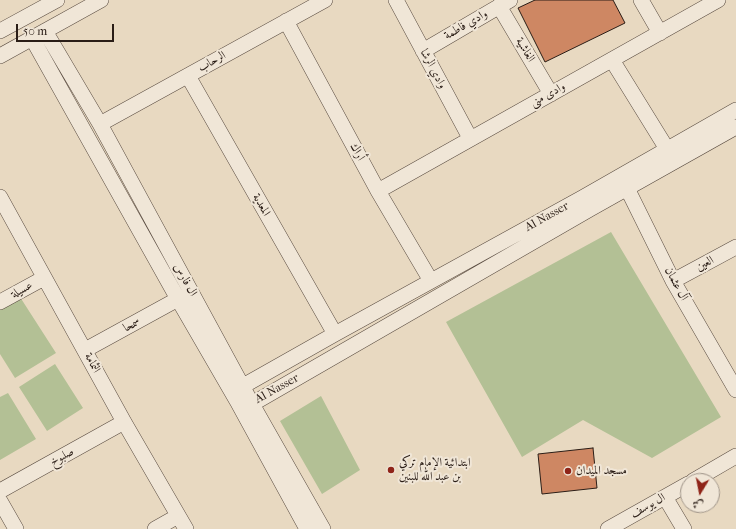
<!DOCTYPE html>
<html>
<head>
<meta charset="utf-8">
<style>
  body { margin:0 }
  #map { position:relative; width:736px; height:529px; overflow:hidden; background:#e8d9c1; font-family:"IM FELL French Canon",Amiri,serif }
  canvas { display:block }
  .north { position:absolute; left:680px; top:473px; width:40px; height:40px; box-sizing:border-box; background:#f0e6d7; border:1px solid #a1968a; border-radius:50%; rotate:190deg; font-size:11px; font-weight:700; line-height:16px; text-align:center; color:#2a1d16 }
  .north::after { content:''; display:block; margin:auto; width:14px; height:18px; background:#8f2418; clip-path:polygon(50% 0,100% 100%,50% 72%,0 100%) }
  .scale { position:absolute; left:16px; top:24px; width:98px; height:18px; box-sizing:border-box; border:2px solid #2a1d16; border-top:0; padding-left:5px; font-size:12px; line-height:14px; white-space:nowrap; color:#2a1d16; -webkit-text-stroke:3px #f0e6d7; paint-order:stroke }
</style>
</head>
<body>
<div id="map">
<canvas width="736" height="529"></canvas>
<div class="north">ش</div>
<div class="scale">50 m</div>
</div>
<script>
const g = document.querySelector('canvas').getContext('2d');
g.lineJoin = 'round';
function fill(path, color) { g.fillStyle = color; g.fill(path, 'evenodd'); }
const poly = rows => new Path2D(rows.map(r => 'M' + r).join(''));
function trace(path, color, width, dash) { g.strokeStyle = color; g.lineWidth = width; g.lineCap = dash ? 'butt' : 'round'; g.setLineDash(dash || []); g.stroke(path); }
function write(font, color, halo, rows, align = 'center') {
  g.font = font + ' "IM FELL French Canon",Amiri,serif'; g.lineWidth = 4; g.setLineDash([]); g.textBaseline = 'middle'; g.strokeStyle = halo; g.fillStyle = color; for (const [text, x, y, turn = 0] of rows) {
    g.save(); g.translate(x, y); g.rotate((+turn || 0) * Math.PI / 180); g.textAlign = isNaN(turn) ? turn : align; if (halo) g.strokeText(text, 0, 0); g.fillText(text, 0, 0); g.restore();
  }
}
const green = poly([
  [611,232,721,417,652,458,583,420,522,457,446,322],
  [20,297,56,353,15,378,0,354,0,310],
  [55,364,83,408,47,431,19,387],
  [8,393,36,439,0,460,0,397],
  [321,396,360,470,322,494,280,421]
]);
const building = poly([
  [535,0,613,0,625,23,545,62,518,8,535,0],
  [593,448,597,488,542,494,538,454,593,448]
]);
const minor = poly([
  [396,0,470,138],
  [641,0,660,33],
  [499,6,551,94],
  [286,21,378,191,431,281],
  [0,31,57,0],
  [45,31,100,124,252,404,323,529],
  [32,38,178,299,237,401,307,529],
  [423,51,510,0],
  [0,56,101,0],
  [612,60,667,149],
  [188,76,335,334],
  [736,110,582,198,335,334,243,386,237,401,252,404,590,209,736,127],
  [100,124,325,0],
  [623,180,673,281,736,390],
  [378,191,718,0],
  [0,197,124,422,186,529],
  [673,281,736,247],
  [0,302,44,278],
  [85,350,178,299],
  [693,481,736,456],
  [0,491,124,422],
  [665,497,684,529],
  [0,501,16,529],
  [155,529,178,516],
  [608,529,688,484]
]);
const markers = [
  [391,470,4,"#8f2418"],
  [568,471,4,"#8f2418"]
];
const streetNames = [
  ["وادي فاطمة",466,25,-30],
  ["الغاشية",525,50,59],
  ["الرحاب",212,62,-29],
  ["وادي الرشا",433,69,62],
  ["وادى منى",548,95,-29],
  ["أراك",357,152,61],
  ["المعدية",261,205,60],
  ["Al Nasser",547,217,-29],
  ["العين",705,264,-29],
  ["ال فارس",185,280,61],
  ["آل عثمان",676,284,62],
  ["عسيلة",22,290,-29],
  ["سمحا",132,325,-29],
  ["الثمامة",92,363,62],
  ["Al Nasser",277,389,-29],
  ["صلبوخ",62,457,-29],
  ["ال يوسف",648,506,-29]
];
const poiNames = [
  ["ابتدائية الإمام تركي",399,463],
  ["بن عبد الله للبنين",399,477],
  ["مسجد الميدان",576,471]
];
fill(green, '#b3c095');
fill(building, '#ce8763');
trace(building, '#2a1d16', 1);
trace(minor, '#5a4c41', 16);
trace(minor, '#f0e6d7', 15);
for (const [x, y, r, color] of markers) { const dot = new Path2D(); dot.arc(x, y, r, 0, 2 * Math.PI); g.fillStyle = color; g.fill(dot); trace(dot, '#f0e6d7', 1.5); }
write('12px', '#2a1d16', '#f0e6d7', streetNames);
write('12px', '#2a1d16', '#f0e6d7', poiNames, 'left');
</script>
</body>
</html>
